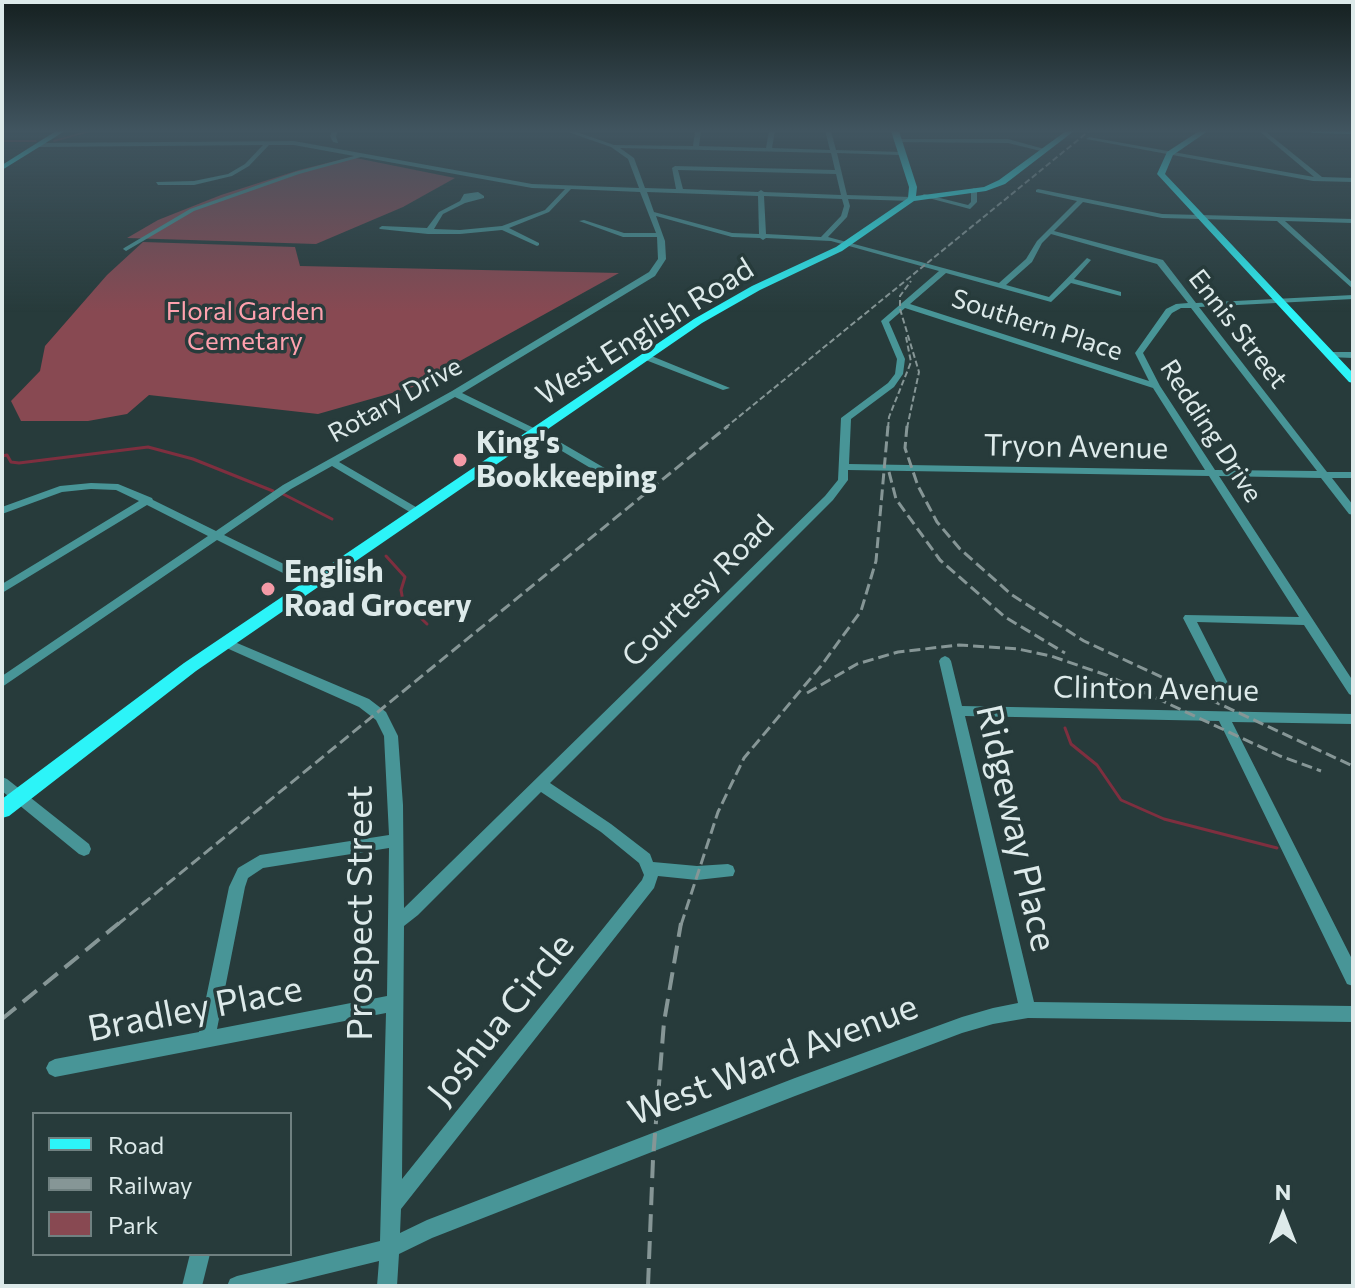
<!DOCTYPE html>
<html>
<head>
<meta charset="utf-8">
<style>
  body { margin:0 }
  #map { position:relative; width:1355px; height:1288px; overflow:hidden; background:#273b3b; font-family:Commissioner,sans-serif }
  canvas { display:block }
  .frame { position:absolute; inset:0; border:4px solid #ddeaea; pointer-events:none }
  .legend { position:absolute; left:32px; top:1112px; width:260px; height:144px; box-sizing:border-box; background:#273b3b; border:2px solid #708181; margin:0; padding:10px 14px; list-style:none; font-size:24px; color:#ddeaea }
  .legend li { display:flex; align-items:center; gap:16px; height:40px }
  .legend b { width:40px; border:2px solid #708181 }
  .north { position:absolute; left:1243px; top:1176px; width:80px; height:80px; -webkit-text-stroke:6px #273b3b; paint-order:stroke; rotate:0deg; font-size:22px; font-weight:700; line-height:32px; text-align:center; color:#ddeaea }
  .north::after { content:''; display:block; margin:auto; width:28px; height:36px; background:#ddeaea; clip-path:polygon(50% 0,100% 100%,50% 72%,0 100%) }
</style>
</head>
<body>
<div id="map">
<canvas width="1355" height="1288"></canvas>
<div class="frame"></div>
<ul class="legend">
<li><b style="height:10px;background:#2cf4f8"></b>Road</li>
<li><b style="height:10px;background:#869696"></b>Railway</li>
<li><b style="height:22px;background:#884952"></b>Park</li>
</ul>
<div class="north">N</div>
</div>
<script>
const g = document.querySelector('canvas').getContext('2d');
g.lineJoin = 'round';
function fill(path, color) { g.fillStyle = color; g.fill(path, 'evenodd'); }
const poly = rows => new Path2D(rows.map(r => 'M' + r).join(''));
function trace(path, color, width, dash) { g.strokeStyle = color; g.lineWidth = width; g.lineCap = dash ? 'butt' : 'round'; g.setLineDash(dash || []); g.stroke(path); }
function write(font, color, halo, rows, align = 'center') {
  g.font = font + ' Commissioner,sans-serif'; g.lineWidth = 7; g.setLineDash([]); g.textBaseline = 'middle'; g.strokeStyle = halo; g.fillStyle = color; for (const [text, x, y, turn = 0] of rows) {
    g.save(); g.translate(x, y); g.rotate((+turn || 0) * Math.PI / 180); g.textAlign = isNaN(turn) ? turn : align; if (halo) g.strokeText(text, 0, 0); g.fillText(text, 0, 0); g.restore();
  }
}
const green = poly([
  [351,157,455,178,403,207,316,244,127,238,158,220,221,195,299,170],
  [143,242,295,247,300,266,619,273,413,387,318,414,149,395,127,414,88,421,21,421,11,401,40,371,45,346,107,275]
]);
const streamFar1 = poly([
  [414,131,434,131],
  [805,131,821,131],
  [2,141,36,141],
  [54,141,90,131]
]);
const stream = poly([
  [2,456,7,455,11,462,19,463,148,447,193,459,273,491],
  [283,494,332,519],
  [386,556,405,577,401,590,403,601,427,624],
  [1065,728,1071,744,1097,765,1121,800,1164,819,1277,848]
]);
const minor = poly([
  [332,131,338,131,336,136,338,143,333,142,330,136,332,131],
  [565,131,574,131,614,145,693,146,695,131,701,131,699,146,766,148,769,131,775,131,772,148,830,150,825,131,831,131,836,150,902,152,900,155,837,153,847,195,912,197,915,199,912,201,848,199,850,206,847,217,828,237,999,283,1026,259,1037,241,1077,201,1036,192,1036,190,1038,189,1162,214,1353,219,1353,223,1285,221,1353,283,1353,289,1277,221,1162,218,1083,202,1054,231,1163,260,1196,303,1353,295,1353,299,1199,307,1327,472,1353,472,1353,478,1332,478,1353,505,1353,515,1349,514,1321,478,1219,476,1353,681,1353,696,1349,694,1304,625,1197,622,1228,683,1226,686,1218,686,1183,618,1185,615,1299,617,1209,476,848,470,848,480,833,500,550,783,611,824,650,854,653,862,697,866,728,864,733,866,735,871,733,876,697,880,658,876,654,888,401,1209,400,1233,427,1220,795,1078,962,1017,993,1008,1018,1003,939,661,941,658,945,656,949,658,951,661,962,706,1353,714,1353,724,1232,722,1353,961,1353,986,1347,984,1219,721,965,716,1034,1002,1353,1006,1353,1022,1028,1018,993,1024,962,1033,795,1096,432,1238,399,1254,397,1286,377,1286,379,1261,277,1286,227,1286,230,1279,237,1276,380,1241,386,1013,55,1077,49,1074,46,1068,49,1062,55,1059,199,1032,229,887,238,868,260,855,389,835,384,736,376,720,359,707,222,646,220,643,222,640,230,640,369,699,386,712,398,736,403,805,404,908,825,496,838,480,841,418,888,383,895,374,897,359,881,321,939,271,831,241,766,238,763,240,760,238,732,237,656,216,665,241,666,259,655,276,462,393,546,434,627,481,627,485,619,485,540,438,455,397,339,462,421,510,422,512,421,514,413,514,332,466,291,489,224,535,317,580,319,583,317,586,309,586,217,540,2,687,2,676,208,536,147,505,2,593,2,584,139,501,116,490,91,489,62,492,2,514,2,507,60,486,91,483,118,484,152,498,153,500,216,531,283,485,452,391,649,272,658,259,657,237,623,237,579,221,584,220,624,233,656,233,640,192,571,189,549,212,509,228,539,243,539,245,537,246,502,230,460,234,428,234,380,229,379,228,382,226,427,228,439,212,460,201,464,194,478,192,484,196,484,198,465,203,443,214,434,229,460,230,502,226,545,210,565,189,532,188,361,157,299,174,194,211,126,251,123,249,124,248,190,209,295,172,354,156,294,145,269,145,249,166,232,176,194,185,158,185,156,182,194,181,228,174,245,164,263,145,39,147,36,145,39,143,294,141,532,184,639,188,628,159,611,147,565,131],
  [620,148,831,153,835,170,675,166,672,168,676,189,645,188,634,158,620,148],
  [678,170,836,174,841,195,764,192,761,190,758,192,683,189,678,170],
  [647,192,758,196,759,234,732,233,654,212,647,192],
  [764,196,842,199,844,206,841,216,821,237,766,234,764,196],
  [1051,234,1157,264,1188,303,1176,304,1166,309,1135,353,1149,381,910,304,946,273,1051,302,1071,283,1121,296,1121,292,1074,279,1091,260,1087,258,1049,297,1006,285,1032,262,1042,243,1051,234],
  [905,308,1153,388,1205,470,849,464,851,419,894,387,903,374,905,359,889,322,905,308],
  [1181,308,1191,308,1317,471,1215,470,1160,386,1143,353,1172,313,1181,308],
  [541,792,601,832,639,863,644,875,642,880,402,1179,404,926,418,915,541,792],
  [389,848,387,996,217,1029,245,887,248,878,263,868,389,848],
  [1259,131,1265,131,1322,177,1353,178,1353,182,1313,181,1086,139,1089,137,1314,177,1259,131],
  [896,139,1008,139,1048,150,1045,152,1008,143,894,142,896,139],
  [974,188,977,190,977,202,970,209,921,196,924,194,968,205,971,202,971,190,974,188],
  [1331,352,1353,352,1353,358,1328,357,1328,353,1331,352],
  [643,355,649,355,730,388,723,390,643,359,643,355],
  [2,777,7,779,89,844,91,849,89,854,84,856,79,854,2,791,2,777],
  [190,1254,210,1254,202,1286,182,1286,190,1254]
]);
const major = poly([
  [56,131,65,131,2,170,2,165,56,131],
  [891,131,899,131,917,187,916,196,984,187,999,180,1066,131,1074,131,1005,184,986,191,914,201,842,251,760,290,702,323,196,671,9,816,2,818,2,799,184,663,694,319,752,286,836,247,908,198,909,187,891,131],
  [1199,131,1208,131,1173,155,1165,174,1353,373,1353,383,1349,382,1157,174,1167,152,1199,131],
  [1309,131,1353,131,1353,134,1312,133,1309,131]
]);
const railFar2 = poly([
  [725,428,1089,131],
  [888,428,889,417,911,362,906,337],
  [907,428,919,372,900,309,900,296,911,281]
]);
const railFar1 = poly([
  [907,426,905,448,918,486,937,522,960,549,1012,595,1084,641,1353,766],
  [889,472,896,499,940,560,1005,617,1065,653],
  [807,693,857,664,898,652,959,645,1018,649,1051,656,1109,676,1280,756,1321,771],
  [117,925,728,426],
  [681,925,718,812,744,758,821,666,861,611,876,561,888,426]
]);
const rail = poly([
  [2,1019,119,923],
  [648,1286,653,1159,664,1022,681,923]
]);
const markers = [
  [460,460,8,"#f49aa6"],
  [268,589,8,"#f49aa6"]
];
const farParknames = [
  ["Floral Garden",245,311],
  ["Cemetary",245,341]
];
const farStreetnames = [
  ["Southern Place",1037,325,18],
  ["Ennis Street",1238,329,52],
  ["Rotary Drive",395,400,-29],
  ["Redding Drive",1211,431,57]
];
const streetNames = [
  ["West English Road",645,332,-32],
  ["Tryon Avenue",1076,447,1],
  ["Courtesy Road",698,591,-45],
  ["Clinton Avenue",1156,689,1]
];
const poiNames = [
  ["King's",476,443],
  ["Bookkeeping",476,477],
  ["English",284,572],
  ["Road Grocery",284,606]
];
const nearStreetnames = [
  ["Ridgeway Place",1016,828,77],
  ["Prospect Street",360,913,-90],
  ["Bradley Place",195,1009,-11],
  ["Joshua Circle",501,1019,-51],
  ["West Ward Avenue",773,1060,-21]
];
fill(green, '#884952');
trace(streamFar1, '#7e2f3f', 2);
trace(stream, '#7e2f3f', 3);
fill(minor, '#489597');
fill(major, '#2cf4f8');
trace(railFar2, '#869696', 2, [6, 3]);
trace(railFar1, '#869696', 3, [11, 5]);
trace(rail, '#869696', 4, [18, 9]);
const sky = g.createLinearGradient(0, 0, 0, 312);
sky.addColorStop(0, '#152020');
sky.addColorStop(0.42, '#415560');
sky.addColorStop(1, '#41556000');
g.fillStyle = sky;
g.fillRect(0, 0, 1355, 312);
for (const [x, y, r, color] of markers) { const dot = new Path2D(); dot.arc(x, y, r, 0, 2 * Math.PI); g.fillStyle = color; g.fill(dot); trace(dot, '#273b3b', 3); }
write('26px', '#fea1ae', '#273b3b', farParknames);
write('26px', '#ddeaea', '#273b3b', farStreetnames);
write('30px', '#ddeaea', '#273b3b', streetNames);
write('bold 30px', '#ddeaea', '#273b3b', poiNames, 'left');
write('36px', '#ddeaea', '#273b3b', nearStreetnames);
</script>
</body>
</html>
